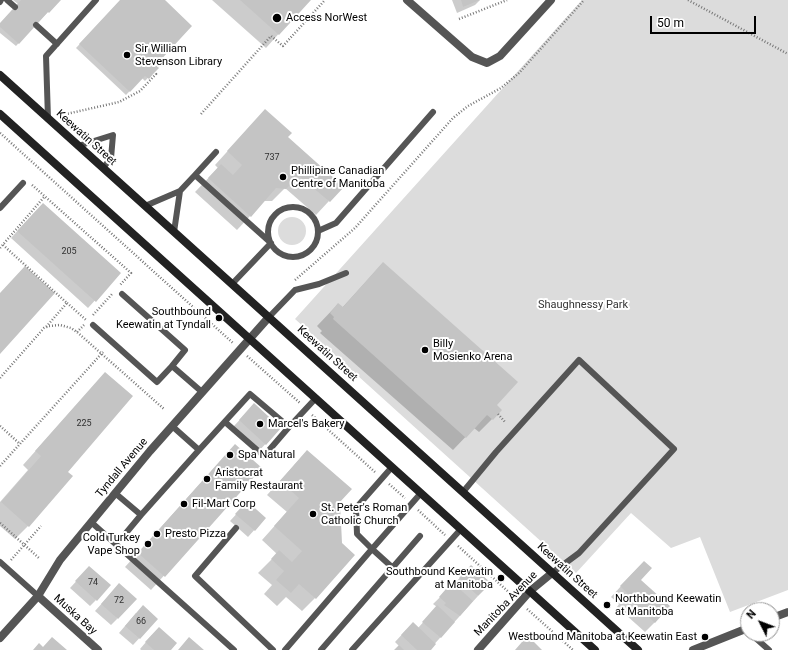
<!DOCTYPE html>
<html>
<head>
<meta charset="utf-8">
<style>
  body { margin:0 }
  #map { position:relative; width:788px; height:650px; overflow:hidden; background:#fff; font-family:Roboto,sans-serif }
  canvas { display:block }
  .north { position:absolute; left:740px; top:602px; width:40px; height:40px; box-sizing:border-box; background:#fff; border:1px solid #999; border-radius:50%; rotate:312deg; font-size:11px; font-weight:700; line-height:16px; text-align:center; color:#000 }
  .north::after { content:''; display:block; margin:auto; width:14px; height:18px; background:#000; clip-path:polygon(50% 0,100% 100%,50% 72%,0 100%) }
  .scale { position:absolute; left:650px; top:16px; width:106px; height:18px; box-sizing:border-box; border:2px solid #000; border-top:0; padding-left:5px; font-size:12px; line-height:14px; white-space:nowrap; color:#000; -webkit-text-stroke:3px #fff; paint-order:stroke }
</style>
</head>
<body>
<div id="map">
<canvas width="788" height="650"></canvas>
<div class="north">N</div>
<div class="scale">50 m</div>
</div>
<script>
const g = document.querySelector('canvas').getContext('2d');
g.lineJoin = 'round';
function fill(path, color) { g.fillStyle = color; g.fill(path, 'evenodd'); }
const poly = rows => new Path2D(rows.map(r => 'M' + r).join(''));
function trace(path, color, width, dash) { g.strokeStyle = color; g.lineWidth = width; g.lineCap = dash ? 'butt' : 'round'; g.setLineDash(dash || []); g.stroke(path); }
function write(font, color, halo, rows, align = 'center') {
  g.font = font + ' Roboto,sans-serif'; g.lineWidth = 4; g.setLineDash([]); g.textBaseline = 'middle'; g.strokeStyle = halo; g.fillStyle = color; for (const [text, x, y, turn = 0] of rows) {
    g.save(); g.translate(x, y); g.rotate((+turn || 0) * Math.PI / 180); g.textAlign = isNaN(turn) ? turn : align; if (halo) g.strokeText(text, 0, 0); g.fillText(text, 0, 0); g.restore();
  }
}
const green = poly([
  [582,0,788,0,788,590,730,612,700,537,671,548,631,513,576,573,295,319],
  '278 231a14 14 0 1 1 28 0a14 14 0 1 1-28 0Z'
]);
const shadow = poly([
  [13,0,59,0,16,46,0,33,0,24,18,4],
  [121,0,163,0,154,65,157,68,145,81,142,78,126,95,76,48],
  [212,0,309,0,266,48],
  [452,0,480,0,475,5,457,13],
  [265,110,287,137,329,201,316,215,285,188,272,201,264,201,237,230,195,192,218,168,215,165],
  [36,211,120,273,88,308,11,238],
  [383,263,496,405,492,419,479,432,474,428,453,450,320,333,322,331,317,326,338,304,342,308],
  [105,373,66,472,28,526,15,539,0,526,0,502,28,470,23,465],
  [248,411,280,428,259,451,233,427],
  [235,445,261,468,151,590,125,567],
  [307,451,315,598,302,611,286,597,277,606,264,594,272,585,258,573,277,554,262,540,287,512,267,495],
  [241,509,265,518,248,537,230,521],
  [634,572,640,580,655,622,645,632,617,607,619,604,611,597],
  [465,573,478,596,429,650,395,650,399,646,395,642,406,630,418,628,437,607,433,604],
  [83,574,96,600,90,606,70,588],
  [113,591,117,619,111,625,95,611],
  [136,613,157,619,133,645,119,633],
  [152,635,169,650,141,650,140,649]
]);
const building = poly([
  [21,0,61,0,49,13,48,12,19,44,0,27,0,23],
  [120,0,165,0,192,26,156,65,159,68,154,73,149,79,145,76,130,92,79,44],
  [240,0,311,0,279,35],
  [461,0,480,0,463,7],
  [265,109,292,133,288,137,344,187,330,202,299,176,286,189,276,188,251,217,208,178,221,164,233,175,242,165,227,151],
  [43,203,121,273,96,302,17,231],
  [383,262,518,382,497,405,502,410,493,420,487,415,466,438,333,319,334,317,330,313,338,303,343,307],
  [25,266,55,293,0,354,0,293],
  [105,372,133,396,68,472,73,476,29,527,1,502,41,456,35,451],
  [254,403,281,428,266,445,239,420],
  [235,444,262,468,165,577,138,553],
  [307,450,352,489,340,502,342,543,355,555,316,599,299,584,291,593,276,580,284,571,271,559,279,550,292,562,302,551,274,526,299,498,280,481],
  [247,501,266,518,255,531,235,514],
  [644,561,652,568,641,580,670,606,655,623,626,596,628,594,620,586],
  [471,565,491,583,478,596,459,578],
  [89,566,111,585,97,601,75,581],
  [452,582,473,601,460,616,444,605,446,603,439,597],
  [119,583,137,599,118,619,101,604],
  [143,605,158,619,140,639,125,626],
  [437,605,455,622,441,638,422,622],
  [413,622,436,644,431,650,417,650,401,635],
  [159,627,177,643,171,650,154,650,145,642],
  [528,635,535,641,534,642,542,650,515,650],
  [52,637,67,650,33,650,39,643,43,647],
  [189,637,204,650,178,650],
  [399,645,404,650,394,650]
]);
const path = poly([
  [688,0,788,54],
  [459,19,507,0],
  [201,114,271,36,283,46,325,0],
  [62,115,119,102,140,91,156,74,154,73],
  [0,133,233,343],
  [32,185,131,273,120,285],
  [3,245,67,303,46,327],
  [0,248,45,196],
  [295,280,355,228,453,118,468,106,501,88,519,73,584,0],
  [67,303,86,320],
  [93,315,113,293],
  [77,332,84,325],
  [247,356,300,403],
  [0,378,44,328,49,326,60,325,71,328,77,332,164,409],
  [498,414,505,422],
  [312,415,375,472],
  [0,426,20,444],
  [0,466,103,352],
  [389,484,405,498],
  [418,510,445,535],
  [0,523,39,558],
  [458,546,512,595],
  [11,560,41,526],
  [527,609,573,650]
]);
const service = poly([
  [7,0,15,7],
  [0,2,1,0],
  [36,25,57,44],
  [48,119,46,56,96,0],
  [78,146,113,135,111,158,103,168],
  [195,175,216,152],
  [145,206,180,191,195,175,271,243,232,284],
  '268 232a25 25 0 1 1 50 0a25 25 0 1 1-50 0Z',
  [0,208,23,183],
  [318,231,336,223,433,112],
  [174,232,180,191],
  [122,294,185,350,172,366],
  [269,317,295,290,319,284,346,273],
  [93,325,157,382,172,366,202,392],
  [225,422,264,456,289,427],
  [199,450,250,394,289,427,316,398],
  [392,467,356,508,357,534,372,549,421,493],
  [463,492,496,452,579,360,674,449,579,553,552,573],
  [115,493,141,515,199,450,172,426],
  [91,522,234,650],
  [236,528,195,576,273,650],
  [126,533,141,515],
  [0,562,38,596],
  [751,634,769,650],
  [285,650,372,549,393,568],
  [321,650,420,536],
  [352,650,461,529]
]);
const minor = poly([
  [407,0,472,57,487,63,500,56,551,0],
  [38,596,98,650],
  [772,618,788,612],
  [0,638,38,596,60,560,150,451,269,317],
  [478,650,530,591,552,573],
  [693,650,748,628]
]);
const secondary = poly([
  [0,75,638,650],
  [0,114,595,650]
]);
const markers = [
  [277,18,5,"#000"],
  [127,55,4,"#000"],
  [283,177,4,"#000"],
  [219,318,4,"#000"],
  [425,350,4,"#000"],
  [260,424,4,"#000"],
  [230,455,4,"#000"],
  [207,479,4,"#000"],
  [184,504,4,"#000"],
  [313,514,4,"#000"],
  [157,534,4,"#000"],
  [148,544,4,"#000"],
  [501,578,4,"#000"],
  [607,605,4,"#000"],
  [705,637,4,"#000"]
];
const numberNames = [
  ["737",272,158],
  ["205",69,252],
  ["225",84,424],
  ["74",93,583],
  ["72",119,601],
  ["66",141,622]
];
const poiNames = [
  ["Access NorWest",286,18],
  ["Sir William",135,49],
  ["Stevenson Library",135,62],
  ["Phillipine Canadian",291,171],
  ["Centre of Manitoba",291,184],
  ["Southbound",211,312,"right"],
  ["Keewatin at Tyndall",211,325,"right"],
  ["Billy",433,344],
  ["Mosienko Arena",433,357],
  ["Marcel's Bakery",268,424],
  ["Spa Natural",238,455],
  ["Aristocrat",215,473],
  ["Family Restaurant",215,486],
  ["Fil-Mart Corp",192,504],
  ["St. Peter's Roman",321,508],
  ["Catholic Church",321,521],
  ["Presto Pizza",165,534],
  ["Cold Turkey",140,538,"right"],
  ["Vape Shop",140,551,"right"],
  ["Southbound Keewatin",493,572,"right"],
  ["at Manitoba",493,585,"right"],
  ["Northbound Keewatin",615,599],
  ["at Manitoba",615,612],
  ["Westbound Manitoba at Keewatin East",697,637,"right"]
];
const streetNames = [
  ["Keewatin Street",86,138,42],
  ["Keewatin Street",327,354,42],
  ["Tyndall Avenue",122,468,-50],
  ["Keewatin Street",567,571,42],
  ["Manitoba Avenue",506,604,-46],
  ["Muska Bay",75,615,42]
];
const parkNames = [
  ["Shaughnessy Park",583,305]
];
fill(green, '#dcdcdc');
fill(shadow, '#0003');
fill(building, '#c4c4c4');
trace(path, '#777', 2.5, [1, 2]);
trace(service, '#555', 6);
trace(minor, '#555', 8);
trace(secondary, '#222', 8);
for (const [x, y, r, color] of markers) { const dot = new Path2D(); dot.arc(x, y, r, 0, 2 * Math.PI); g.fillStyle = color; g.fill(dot); trace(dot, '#fff', 1.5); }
write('9px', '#313131', null, numberNames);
write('11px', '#000', '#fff', poiNames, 'left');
write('11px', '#000', '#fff', streetNames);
write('11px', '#333', '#fff', parkNames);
</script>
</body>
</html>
